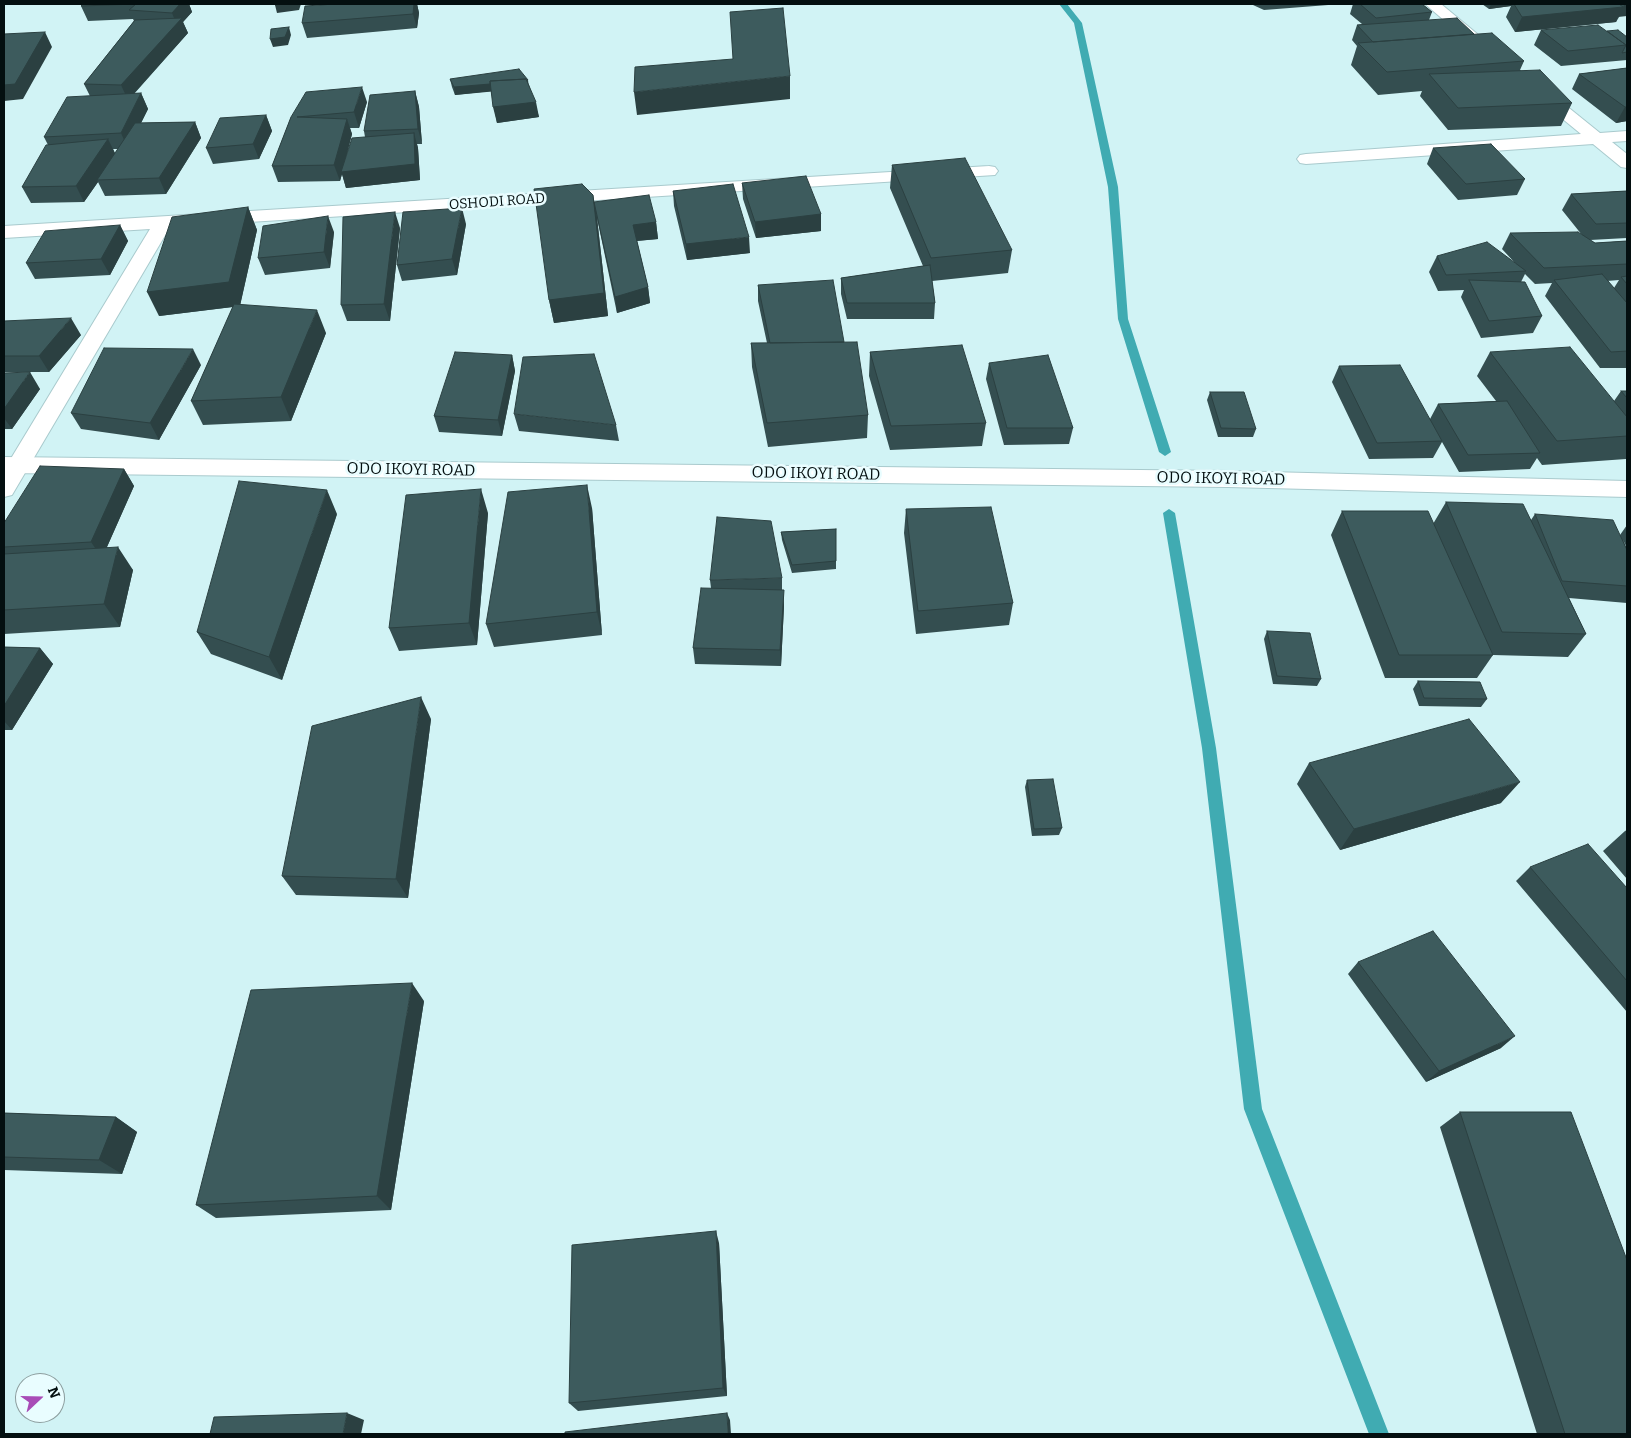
<!DOCTYPE html>
<html>
<head>
<meta charset="utf-8">
<style>
  body { margin:0 }
  #map { position:relative; width:1631px; height:1438px; overflow:hidden; background:#d1f3f5; font-family:Bitter,serif }
  canvas { display:block }
  .frame { position:absolute; inset:0; border:5px solid #040f10; pointer-events:none }
  .north { position:absolute; left:15px; top:1373px; width:50px; height:50px; box-sizing:border-box; background:#e9fdff; border:1px solid #8d9e9f; border-radius:50%; rotate:69deg; font-size:14px; font-weight:700; line-height:20px; text-align:center; color:#040f10 }
  .north::after { content:''; display:block; margin:auto; width:18px; height:22px; background:#a84cb7; clip-path:polygon(50% 0,100% 100%,50% 72%,0 100%) }
</style>
</head>
<body>
<div id="map">
<canvas width="1631" height="1438"></canvas>
<div class="frame"></div>
<div class="north">N</div>
</div>
<script>
const g = document.querySelector('canvas').getContext('2d');
g.lineJoin = 'round';
const poly = rows => new Path2D(rows.map(r => 'M' + r).join(''));
function fill(path, color) { g.fillStyle = color; g.fill(path, 'evenodd'); }
function trace(path, color, width, dash) { g.strokeStyle = color; g.lineWidth = width; g.lineCap = dash ? 'butt' : 'round'; g.setLineDash(dash || []); g.stroke(path); }
function write(font, color, halo, rows, align = 'center') {
  g.font = font + ' Bitter,serif'; g.lineWidth = 5; g.setLineDash([]); g.textBaseline = 'middle'; g.strokeStyle = halo; g.fillStyle = color; for (const [text, x, y, turn = 0] of rows) {
    g.save(); g.translate(x, y); g.rotate((+turn || 0) * Math.PI / 180); g.textAlign = isNaN(turn) ? turn : align; if (halo) g.strokeText(text, 0, 0); g.fillText(text, 0, 0); g.restore();
  }
}
const stream = poly([
  [1059,4,1067,4,1082,23,1118,187,1128,319,1171,452,1165,456,1159,452,1118,319,1108,187,1074,23,1059,4],
  [1169,509,1175,513,1216,748,1262,1109,1389,1434,1369,1434,1244,1109,1202,748,1163,513,1169,509]
]);
const street = poly([
  [1425,4,1441,4,1487,42,1485,45,1473,45,1425,4],
  [1537,85,1543,87,1600,133,1627,131,1627,141,1612,142,1627,154,1627,168,1621,167,1593,144,1306,164,1300,163,1297,159,1300,155,1306,154,1581,134,1531,93,1529,90,1531,87,1537,85],
  [989,166,995,167,998,171,995,175,170,227,12,495,4,497,4,470,150,229,4,238,4,226,989,166]
]);
const secondary = poly([
  [4,457,1228,471,1627,481,1627,497,1228,487,4,473,4,457]
]);
const wall = poly([
  [83,4,189,4,192,12,183,22,188,33,134,94,141,93,148,109,141,123,195,122,201,138,166,194,105,196,98,182,84,202,31,203,22,187,48,145,44,137,90,96,84,84,134,21,133,19,88,21,81,6],
  [113,149,118,149,115,154],
  [321,4,417,4,419,13,417,28,307,38,302,23,322,5],
  [1253,4,1341,4,1264,10,1253,5],
  [1353,4,1422,4,1432,12,1429,20,1474,34,1524,61,1520,70,1572,103,1561,126,1448,130,1420,96,1422,91,1378,95,1351,65,1357,46,1352,40,1357,25,1362,24,1350,14],
  [1482,4,1627,4,1616,22,1515,32,1506,17,1511,6,1489,9],
  [1541,30,1607,31,1627,37,1627,60,1561,66,1534,45],
  [1627,68,1627,121,1616,123,1572,89,1579,74],
  [450,79,529,85,539,117,497,123,491,91,455,95,452,87],
  [415,91,419,107,422,144,417,144,418,148,420,180,346,188,342,174,340,181,278,182,272,166,291,117,367,102,359,128,350,128,352,134,345,162,365,137,364,131],
  [266,115,272,131,259,159,213,164,206,148],
  [1433,148,1525,179,1517,195,1458,200,1427,164],
  [892,165,1012,250,1008,273,932,281,935,303,934,319,847,319,841,294,841,278,923,266,890,188],
  [742,183,821,214,821,231,756,238,743,199],
  [673,191,750,253,687,260,674,206],
  [1627,191,1627,238,1590,240,1595,243,1627,241,1627,368,1600,368,1545,296,1552,283,1535,284,1525,274,1521,282,1542,316,1533,333,1481,338,1461,297,1464,290,1438,291,1429,272,1437,256,1516,264,1502,249,1510,233,1582,235,1562,210,1571,194],
  [1619,280,1614,288,1607,281],
  [594,202,656,222,658,239,637,241,648,287,650,303,617,313,597,218,608,316,554,323,549,300],
  [248,207,257,230,240,305,326,333,291,421,203,425,191,401,233,307,159,316],
  [466,224,457,275,402,281,397,265],
  [120,225,128,241,110,275,35,279,26,263],
  [400,228,390,321,347,321,341,305],
  [334,232,330,268,265,275,258,258],
  [758,285,844,342,868,415,867,438,768,447,752,367,751,343,767,343,758,301],
  [4,321,81,335,49,372,4,372],
  [870,352,986,423,982,446,890,450,869,376],
  [1490,352,1614,401,1621,391,1627,391,1627,456,1626,459,1542,465,1537,458,1530,469,1459,472,1442,442,1433,458,1369,459,1332,382,1339,366,1430,419,1438,404,1496,401,1477,376],
  [512,355,515,371,502,436,439,432,434,416],
  [989,363,1073,428,1069,444,1004,445,986,379],
  [201,365,159,440,81,429,71,413],
  [4,373,40,389,12,429,4,429],
  [1210,392,1256,429,1253,437,1218,437,1207,400],
  [514,414,616,425,619,441,519,431],
  [124,469,134,486,107,547,133,570,120,627,4,634,4,523],
  [1446,502,1531,520,1535,514,1620,535,1627,525,1627,548,1623,540,1627,550,1627,603,1569,598,1586,634,1568,657,1493,655,1477,678,1385,678,1331,535,1342,511,1433,524],
  [592,508,602,635,494,647,486,624],
  [906,509,1013,603,1009,625,916,634,904,533],
  [488,513,477,645,399,651,389,628],
  [337,514,282,680,211,654,197,632],
  [836,529,836,569,792,573,782,540,781,532],
  [782,578,782,590,784,606,781,666,695,664,693,648,711,588,710,580],
  [1267,631,1321,679,1317,686,1273,684,1264,639],
  [4,647,40,648,53,664,12,730,4,730],
  [1418,681,1487,699,1481,707,1419,706,1413,689],
  [431,719,408,898,296,895,282,876],
  [1309,763,1501,803,1340,850,1297,784],
  [1027,780,1062,828,1059,835,1032,836,1025,787],
  [1627,830,1627,879,1603,851,1625,831],
  [1530,867,1627,888,1627,1012,1516,881],
  [1358,962,1501,1048,1426,1082,1348,974],
  [424,1001,391,1210,216,1218,196,1205],
  [1460,1112,1627,1434,1537,1434,1440,1127],
  [4,1113,116,1117,137,1132,122,1174,4,1170],
  [719,1243,727,1396,578,1411,569,1403]
]);
const shadedWall = poly([
  [180,4,189,4,192,12,183,22,188,33,128,100,121,85,176,23,172,13],
  [286,4,301,4,299,10,277,13,275,5],
  [414,4,417,4,419,13,417,28,413,14],
  [1491,4,1512,4,1511,6,1489,9],
  [1625,4,1627,4,1627,16,1618,17,1616,22,1515,32,1522,17,1623,7],
  [289,27,291,35,288,45,273,47,270,39],
  [45,32,52,47,23,99,4,101,4,85],
  [790,76,790,99,637,115,634,92],
  [528,80,529,88,455,95,454,87],
  [362,87,367,102,359,128,354,112],
  [415,91,419,107,422,144,418,129],
  [141,93,148,109,128,149,121,133],
  [536,102,539,117,497,123,493,107],
  [1625,107,1627,107,1627,121,1616,123],
  [266,115,272,131,259,159,253,144],
  [347,119,352,134,342,172,414,133,418,148,420,180,346,188,342,174,340,181,334,165],
  [195,122,201,138,166,194,159,178],
  [108,139,116,155,97,180,98,182,84,202,76,186],
  [593,195,597,218,608,316,554,323,549,300],
  [248,207,257,230,240,306,159,316,147,292],
  [462,208,466,224,457,275,452,259],
  [395,212,400,228,390,321,384,304],
  [821,214,821,231,756,238,755,222],
  [328,216,334,232,330,268,324,252],
  [656,222,658,239,635,241,633,225],
  [120,225,128,241,110,275,101,259],
  [749,237,750,253,687,260,686,244],
  [648,287,650,303,617,313,615,297],
  [317,310,326,333,291,421,281,397],
  [71,318,81,335,49,372,39,356],
  [193,349,201,365,159,440,150,423],
  [512,355,515,371,502,436,498,420],
  [30,372,40,389,12,429,4,418,4,409],
  [124,469,134,486,102,558,91,542],
  [587,485,592,508,602,635,597,612],
  [481,489,488,513,477,645,469,623],
  [327,490,337,514,282,680,269,657],
  [118,547,133,570,120,627,104,604],
  [784,590,784,606,781,666,780,650],
  [40,648,53,664,12,730,4,721,4,706],
  [421,697,431,719,408,898,396,879],
  [1520,782,1501,803,1340,850,1354,829],
  [412,983,424,1001,391,1210,377,1196],
  [1515,1036,1501,1048,1426,1082,1439,1071],
  [116,1117,137,1132,122,1174,99,1160],
  [716,1231,719,1243,727,1396,723,1388],
  [347,1413,364,1420,361,1434,343,1434],
  [727,1413,730,1420,731,1434,728,1434]
]);
const building = poly([
  [83,4,180,4,172,13,129,10,136,4,81,6,83,4],
  [274,4,286,4,275,5,274,4],
  [335,4,414,4,413,14,302,23,305,6,335,4],
  [1360,4,1422,4,1432,12,1376,18,1360,4],
  [1514,4,1619,4,1623,7,1522,17,1514,4],
  [783,8,790,76,634,92,635,67,733,59,730,12,783,8],
  [182,18,121,85,84,84,135,20,182,18],
  [1457,18,1474,34,1373,42,1357,25,1457,18],
  [1598,25,1626,45,1568,51,1541,30,1598,25],
  [289,27,285,37,270,39,271,29,289,27],
  [1618,30,1627,37,1627,52,1622,53,1626,45,1607,31,1618,30],
  [45,32,15,84,4,85,4,34,45,32],
  [1492,33,1524,61,1387,72,1358,43,1492,33],
  [1627,68,1627,107,1625,107,1579,74,1627,68],
  [519,69,528,80,526,79,490,81,490,84,454,87,450,79,519,69],
  [1540,70,1572,103,1458,108,1429,74,1540,70],
  [526,79,536,102,493,107,490,81,526,79],
  [362,87,354,112,297,117,347,119,334,165,272,166,291,117,306,92,362,87],
  [415,91,418,129,364,131,370,95,415,91],
  [141,93,121,133,44,137,67,97,141,93],
  [266,115,253,144,206,148,220,118,266,115],
  [195,122,159,178,97,180,135,123,195,122],
  [414,133,415,164,341,172,352,138,414,133],
  [108,139,76,186,22,187,46,145,108,139],
  [1491,144,1525,179,1466,184,1433,148,1491,144],
  [965,158,1012,250,931,258,892,165,965,158],
  [806,176,821,214,755,222,742,183,806,176],
  [582,184,593,195,604,293,549,300,534,189,582,184],
  [733,184,749,237,686,244,673,191,733,184],
  [1627,191,1627,223,1596,224,1571,194,1627,191],
  [649,195,656,222,633,225,648,287,615,297,594,202,649,195],
  [248,207,229,282,147,292,172,217,248,207],
  [462,208,452,259,397,265,403,212,462,208],
  [395,212,384,304,341,305,343,217,395,212],
  [328,216,324,252,258,258,263,226,328,216],
  [120,225,101,259,26,263,45,231,120,225],
  [1578,232,1595,243,1627,241,1627,264,1544,268,1510,233,1578,232],
  [1487,242,1526,271,1446,275,1437,256,1487,242],
  [930,265,935,303,847,303,841,278,930,265],
  [1602,274,1627,303,1627,351,1611,352,1554,280,1602,274],
  [1627,276,1627,284,1621,277,1627,276],
  [833,280,844,342,770,343,758,285,833,280],
  [1469,280,1525,282,1542,316,1489,321,1469,280],
  [234,304,317,310,281,397,191,401,234,304],
  [71,318,39,356,4,356,4,321,71,318],
  [857,342,868,415,767,423,751,343,857,342],
  [962,345,986,423,891,426,870,352,962,345],
  [1570,347,1627,417,1627,436,1557,441,1490,352,1570,347],
  [104,348,193,349,150,423,71,413,104,348],
  [455,352,512,355,498,420,434,416,455,352],
  [594,354,616,425,514,414,523,357,594,354],
  [1048,355,1073,428,1007,428,989,363,1048,355],
  [1400,365,1442,441,1377,443,1339,366,1400,365],
  [30,372,4,409,4,373,30,372],
  [1621,391,1627,391,1627,398,1621,391],
  [1210,392,1244,392,1256,429,1221,428,1210,392],
  [1507,401,1540,453,1468,455,1438,404,1507,401],
  [40,466,124,469,91,542,4,547,4,523,40,466],
  [239,481,327,490,269,657,197,632,239,481],
  [587,485,597,612,486,624,508,492,587,485],
  [481,489,469,623,389,628,406,495,481,489],
  [1446,502,1523,504,1586,634,1502,632,1446,502],
  [991,507,1013,603,918,611,906,509,991,507],
  [1342,511,1428,511,1493,655,1399,655,1342,511],
  [1535,514,1613,520,1627,550,1627,586,1562,581,1535,514],
  [717,517,771,521,782,578,710,580,717,517],
  [836,529,836,561,792,565,781,532,836,529],
  [118,547,104,604,4,610,4,554,118,547],
  [701,588,784,590,780,650,693,648,701,588],
  [1267,631,1310,633,1321,679,1277,676,1267,631],
  [4,647,40,648,4,706,4,647],
  [1418,681,1480,682,1487,699,1424,698,1418,681],
  [421,697,396,879,282,876,312,726,421,697],
  [1469,719,1520,782,1354,829,1309,763,1469,719],
  [1053,779,1062,828,1034,829,1027,780,1053,779],
  [1588,844,1627,888,1627,981,1530,867,1588,844],
  [1433,931,1515,1036,1439,1071,1358,962,1433,931],
  [412,983,377,1196,196,1205,251,990,412,983],
  [1460,1112,1571,1112,1627,1260,1627,1434,1565,1434,1460,1112],
  [4,1113,116,1117,99,1160,4,1157,4,1113],
  [716,1231,723,1388,569,1403,572,1245,716,1231],
  [347,1413,343,1434,210,1434,214,1417,347,1413],
  [727,1413,728,1434,565,1434,565,1432,727,1413]
]);
const farStreetnames = [
  ["OSHODI ROAD",497,202,-4]
];
const streetNames = [
  ["ODO IKOYI ROAD",411,470,1],
  ["ODO IKOYI ROAD",816,474,1],
  ["ODO IKOYI ROAD",1221,479,1]
];
fill(stream, '#40abb2');
trace(street, '#a9cacd', 2);
trace(secondary, '#a9cacd', 2);
fill(street, '#fff');
fill(secondary, '#fff');
fill(wall, '#344e50');
fill(shadedWall, '#2b4041');
fill(building, '#3d5b5d');
trace(building, '#2b4041', 1);
write('14px', '#040f10', '#e9fdff', farStreetnames);
write('16px', '#040f10', '#e9fdff', streetNames);
</script>
</body>
</html>
